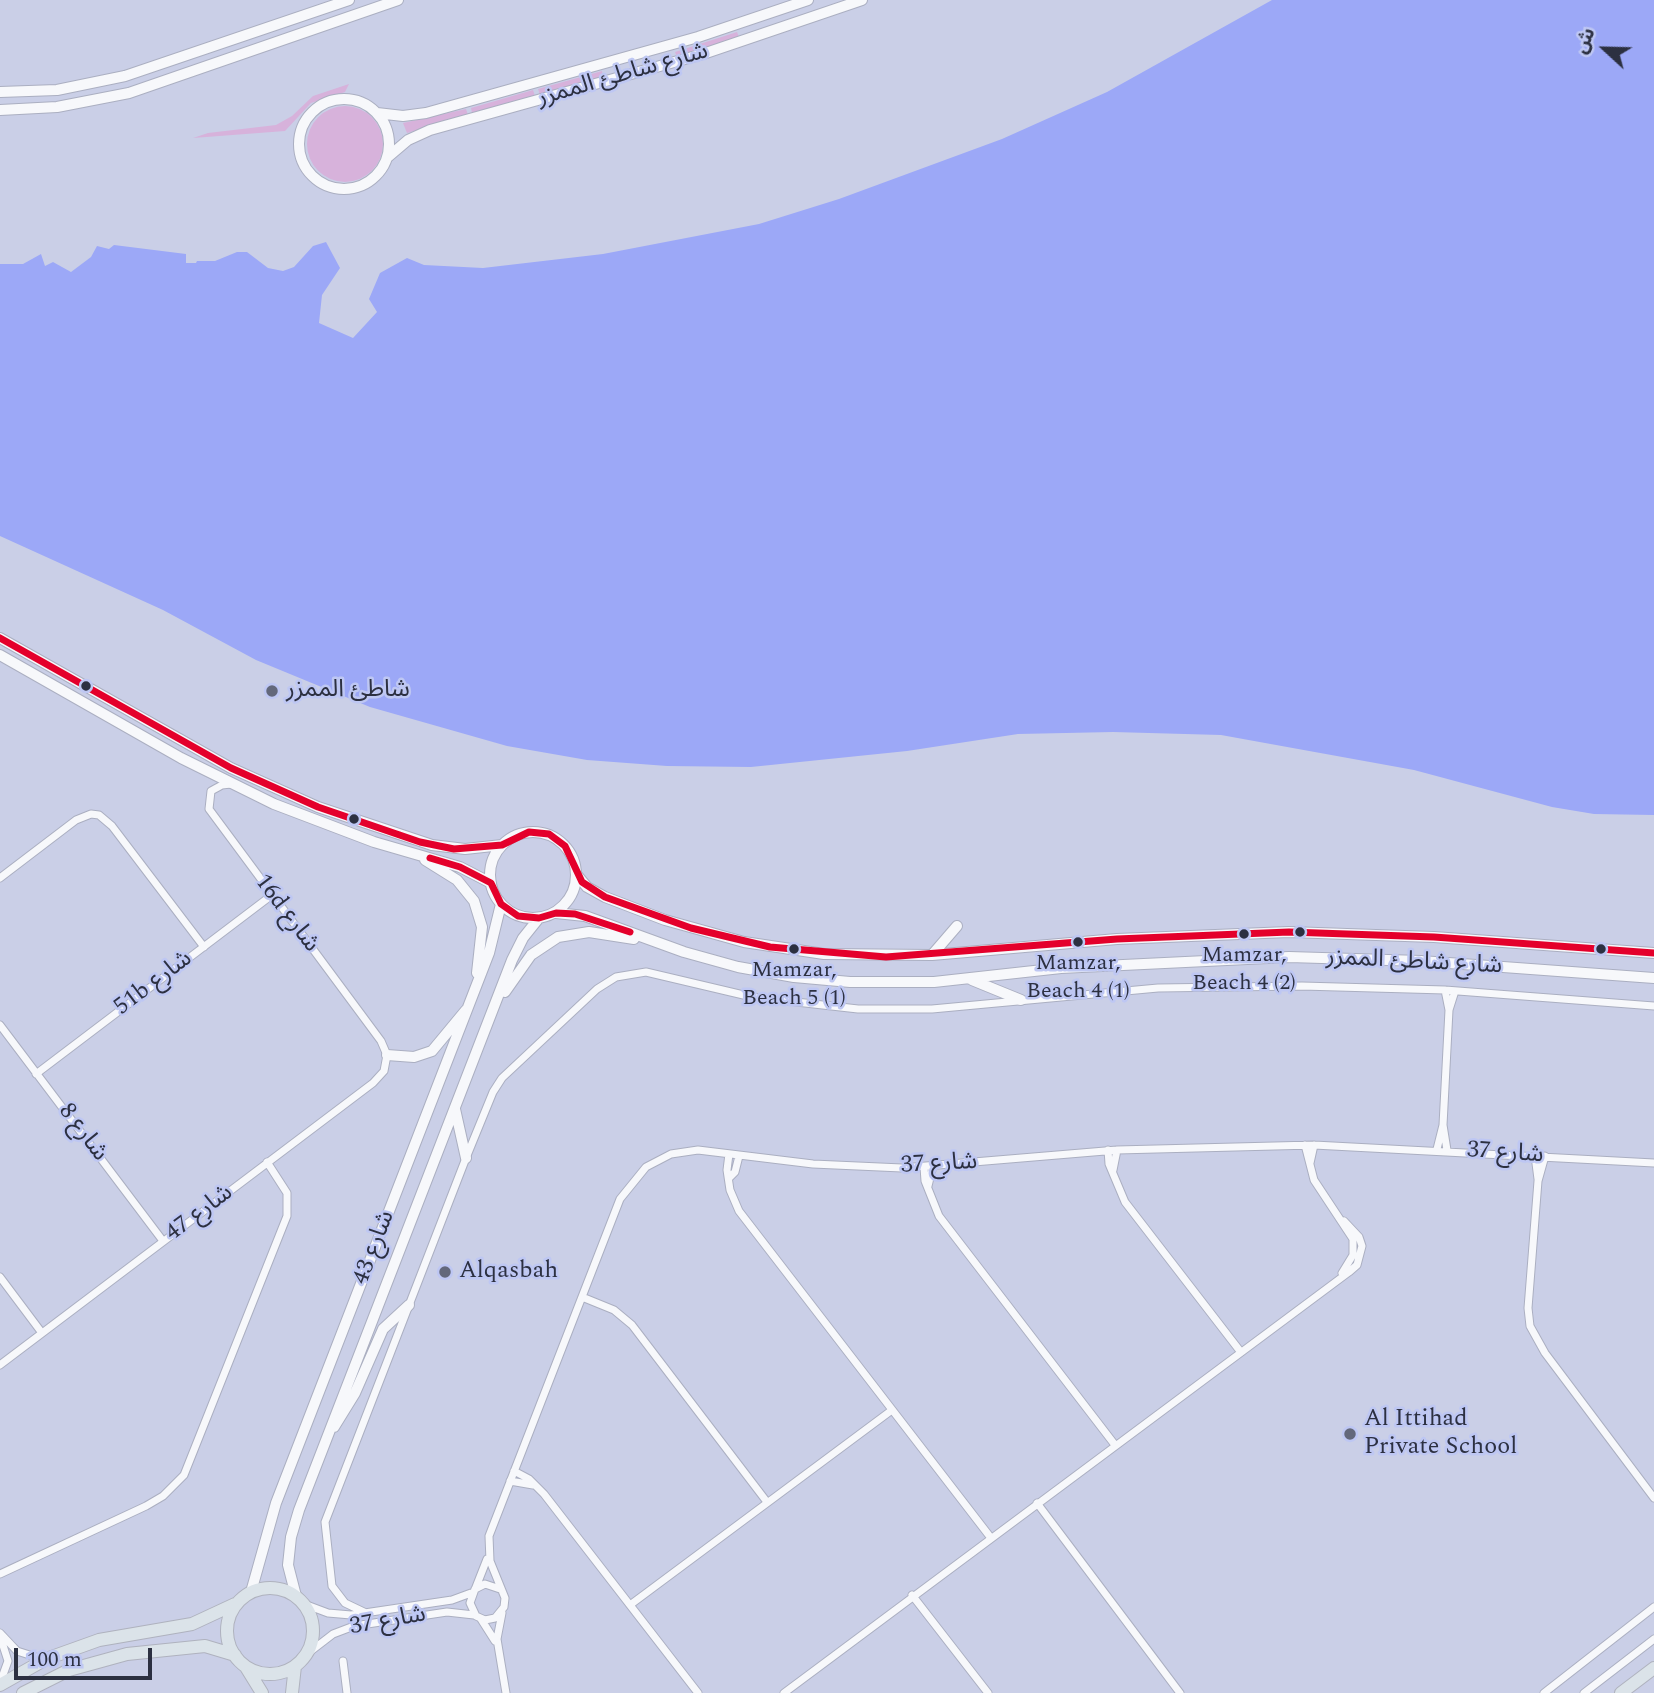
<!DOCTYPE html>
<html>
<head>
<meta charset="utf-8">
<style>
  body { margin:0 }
  #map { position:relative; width:1654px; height:1693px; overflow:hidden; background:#cacfe7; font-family:Spectral,"Noto Sans Arabic",serif }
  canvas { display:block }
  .north { position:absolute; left:1570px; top:14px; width:70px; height:70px; -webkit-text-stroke:5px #bec7f3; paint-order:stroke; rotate:292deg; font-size:19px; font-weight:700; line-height:28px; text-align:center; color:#2c3041 }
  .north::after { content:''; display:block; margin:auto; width:24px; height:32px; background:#2c3041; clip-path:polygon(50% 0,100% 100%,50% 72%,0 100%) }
  .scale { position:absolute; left:14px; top:1648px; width:138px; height:32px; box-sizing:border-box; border:4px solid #2c3041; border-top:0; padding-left:9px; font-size:21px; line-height:24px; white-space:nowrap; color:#2c3041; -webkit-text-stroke:5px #bec7f3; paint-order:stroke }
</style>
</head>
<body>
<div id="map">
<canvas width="1654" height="1693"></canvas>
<div class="north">ش</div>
<div class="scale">100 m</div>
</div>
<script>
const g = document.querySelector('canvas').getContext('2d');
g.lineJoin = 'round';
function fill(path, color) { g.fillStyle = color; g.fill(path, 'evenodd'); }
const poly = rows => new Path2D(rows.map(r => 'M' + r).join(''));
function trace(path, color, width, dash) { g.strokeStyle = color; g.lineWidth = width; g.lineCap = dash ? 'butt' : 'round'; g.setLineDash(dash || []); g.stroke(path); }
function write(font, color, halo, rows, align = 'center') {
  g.font = font + ' Spectral,"Noto Sans Arabic",serif'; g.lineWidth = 5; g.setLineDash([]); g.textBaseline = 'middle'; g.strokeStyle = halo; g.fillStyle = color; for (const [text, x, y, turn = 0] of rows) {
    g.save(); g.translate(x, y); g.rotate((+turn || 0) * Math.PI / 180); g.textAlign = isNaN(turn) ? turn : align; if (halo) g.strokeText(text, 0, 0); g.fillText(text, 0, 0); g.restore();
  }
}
const green = poly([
  [737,32,739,37,677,57,675,52],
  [602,71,603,77,540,95,538,89],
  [349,84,345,92,311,103,285,131,193,138,208,133,276,125,292,116,313,96],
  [533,90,535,96,472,113,471,108],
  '307 144a38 38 0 1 1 76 0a38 38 0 1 1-76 0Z',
  [466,109,468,115,407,133,403,123]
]);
const water = poly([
  [1272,0,1654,0,1654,815,1594,814,1552,807,1414,770,1221,735,1113,732,1018,734,907,751,751,767,667,766,587,760,507,746,370,707,256,660,163,610,0,536,0,264,23,264,41,254,45,266,53,262,71,272,91,257,97,246,109,249,114,245,186,254,186,263,196,263,197,261,215,261,237,252,247,252,268,268,283,271,294,267,313,246,326,242,340,268,322,295,319,323,353,338,377,312,369,299,380,273,407,258,424,265,483,268,603,254,759,224,839,199,1002,139,1107,92]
]);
const street = poly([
  [0,878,76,820,91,814,99,815,112,826,204,947],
  [1445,990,1449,1010],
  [0,1025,163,1241],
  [36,1074,272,895],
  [1443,1125,1447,1150],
  [1305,1145,1314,1180,1353,1239,1353,1255,1342,1273],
  [1437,1149,1443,1125,1449,1010,1455,991],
  [1108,1150,1109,1164,1125,1202,1240,1351],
  [729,1154,727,1170,730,1190,739,1211,991,1538],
  [1535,1156,1538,1179],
  [1545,1156,1538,1181,1528,1308,1530,1326,1545,1353,1654,1498],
  [1310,1163,1314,1145],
  [924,1167,925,1181,939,1216,1115,1445],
  [1113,1170,1117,1150],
  [730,1177,735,1172,739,1156],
  [928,1186,933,1166],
  [0,1277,42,1333],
  [582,1297,614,1310,632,1325,767,1502],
  [0,1365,373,1083,384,1071,387,1055,381,1041,209,809,211,791,222,785,231,784],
  [514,1471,529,1479,544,1494,698,1693],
  [510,1481,533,1485],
  [1037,1503,1180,1693],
  [0,1574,146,1506,163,1496,184,1475,287,1216,287,1193,267,1162],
  [476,1587,487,1559],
  [500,1589,485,1584,475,1589,470,1603,476,1616,485,1620,495,1618,504,1607,505,1598,490,1561,489,1536,620,1199,646,1167,671,1154,698,1150,813,1164,902,1168,1117,1150,1314,1145,1654,1163],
  [912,1595,988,1693],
  [304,1604,328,1613,351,1615,452,1600,471,1593],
  [630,1605,892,1410],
  [366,1613,345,1603,332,1586,325,1522,466,1158,493,1092,502,1078,597,989,616,977,646,972,752,997,858,1009,932,1009,1158,988,1302,986,1445,990,1654,1006],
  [502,1613,497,1639,506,1693],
  [481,1619,495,1641],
  [0,1633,17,1651,42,1659],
  [307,1654,333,1634,354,1626,447,1612,474,1615],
  [343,1661,347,1693],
  [0,1683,8,1661,1,1639],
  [784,1693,1349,1272,1357,1265,1362,1246,1359,1237,1344,1221],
  [1544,1693,1654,1607],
  [1584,1693,1654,1639]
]);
const secondary = poly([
  [0,92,57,90,125,76,349,0],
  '299 144a45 45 0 1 1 90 0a45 45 0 1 1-90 0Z',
  [0,110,57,107,129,93,398,0],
  [377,113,403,116,426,113,698,37,808,0],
  [388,157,408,140,430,130,703,54,862,0],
  [0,638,231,768,318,807,432,845,465,849,502,845],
  [0,655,181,758,274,804,374,842,460,867,491,883],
  '490 875a43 43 0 1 1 86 0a43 43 0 1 1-86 0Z',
  [425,860,457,880,474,901,482,927,477,973],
  [576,874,587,887,605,897,665,920,744,942,824,954,932,955,1117,939,1289,932,1434,937,1654,953],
  [556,913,585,916,684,952,738,967,794,977,850,982,934,982,1061,968,1289,957,1421,961,1654,978],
  [932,955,957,926],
  [972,980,1021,1000],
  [505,992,531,955,558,937,589,932,634,939],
  [387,1055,414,1057,432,1051,466,1010],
  [455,1109,466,1158],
  [334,1427,355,1393,383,1329,409,1305],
  [251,1592,276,1503,489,953,501,904],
  [296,1596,288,1565,291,1537,299,1510,512,960,523,938,539,918]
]);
const primary = poly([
  '227 1631a43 43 0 1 1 86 0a43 43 0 1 1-86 0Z',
  [246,1667,262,1693],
  [0,1685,46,1659,99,1640,192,1624,235,1604],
  [23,1693,69,1670,127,1654,205,1646,235,1655],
  [292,1693,295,1666],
  [1621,1693,1654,1668]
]);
const bus1 = poly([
  [0,638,231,768,318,807,420,842,454,849,502,845,529,832,549,834,565,846,582,882,605,897,691,928,770,947,886,957,1117,939,1289,932,1434,937,1654,953],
  [430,858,460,867,491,883,501,904,518,916,539,918,556,913,575,914,630,932]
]);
const markers = [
  [86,686,6,"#2c3041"],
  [272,691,7,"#63687b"],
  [354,819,6,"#2c3041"],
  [1300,932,6,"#2c3041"],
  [1244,934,6,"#2c3041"],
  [1078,942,6,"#2c3041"],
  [794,949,6,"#2c3041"],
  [1601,949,6,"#2c3041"],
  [445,1272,7,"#63687b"],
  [1350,1434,7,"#63687b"]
];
const busNames = [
  ["Mamzar,",1244,957],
  ["Beach 4 (2)",1244,985],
  ["Mamzar,",1078,965],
  ["Beach 4 (1)",1078,993],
  ["Mamzar,",794,972],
  ["Beach 5 (1)",794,1000]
];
const streetNames = [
  ["شارع شاطئ الممزر",623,76,-16],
  ["16d شارع",286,914,53],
  ["شارع شاطئ الممزر",1414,963,3],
  ["51b شارع",154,984,-37],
  ["شارع 8",82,1133,53],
  ["شارع 37",1505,1154,4],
  ["شارع 37",939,1165,-3],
  ["شارع 47",200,1214,-37],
  ["شارع 43",375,1248,-69],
  ["شارع 37",388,1622,-10]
];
const poiNames = [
  ["شاطئ الممزر",286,691],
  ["Alqasbah",459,1272],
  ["Al Ittihad",1364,1420],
  ["Private School",1364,1448]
];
fill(green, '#d7b2db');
fill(water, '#9ca8f7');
trace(street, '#abafc1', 9);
trace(secondary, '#abafc1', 12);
trace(primary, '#afb2be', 14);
trace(street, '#f7f8fb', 7);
trace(secondary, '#f7f8fb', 10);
trace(primary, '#dbe3e9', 12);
trace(bus1, '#e4002b', 7);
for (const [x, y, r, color] of markers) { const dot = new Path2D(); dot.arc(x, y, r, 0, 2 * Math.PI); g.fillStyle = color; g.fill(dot); trace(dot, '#bec7f3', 2.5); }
write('22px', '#2c3041', '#bec7f3', busNames);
write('24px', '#2c3041', '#bec7f3', streetNames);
write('24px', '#2c3041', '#bec7f3', poiNames, 'left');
</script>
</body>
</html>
